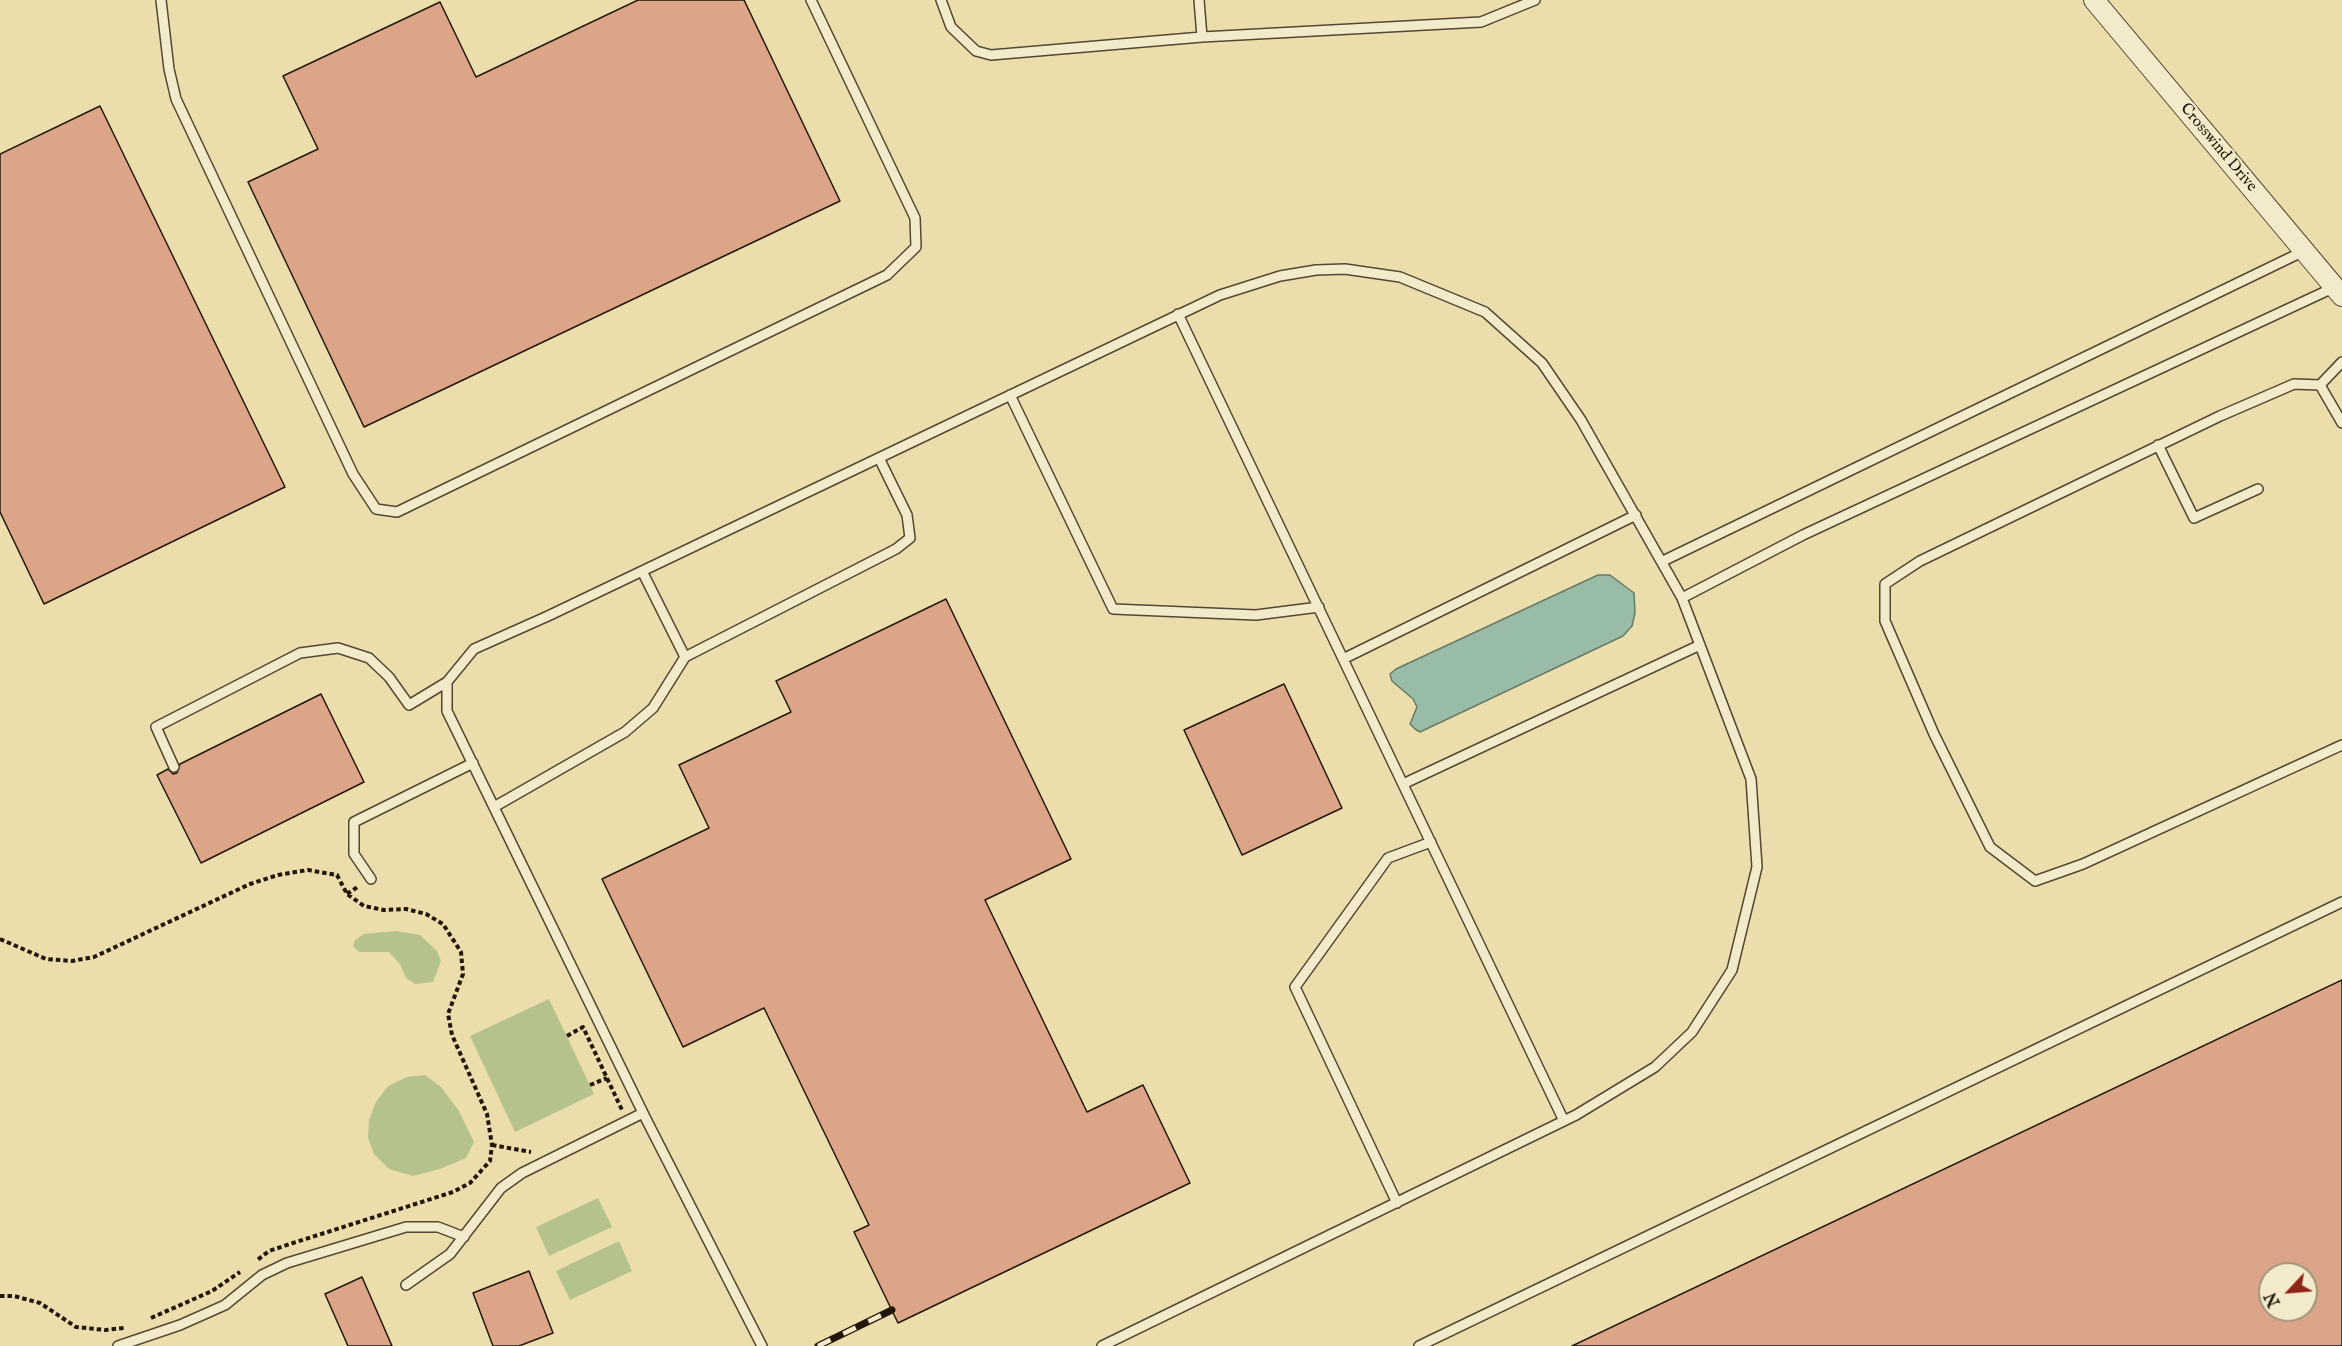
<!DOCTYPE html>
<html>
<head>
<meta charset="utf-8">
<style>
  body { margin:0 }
  #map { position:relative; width:2342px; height:1346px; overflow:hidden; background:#ecdeac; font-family:"IM FELL English",serif }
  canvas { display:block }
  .north { position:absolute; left:2258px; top:1262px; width:60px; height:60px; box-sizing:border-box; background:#f3eac9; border:2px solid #9f957c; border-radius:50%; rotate:244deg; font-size:16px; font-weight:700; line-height:24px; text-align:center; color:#221609 }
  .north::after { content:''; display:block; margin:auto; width:21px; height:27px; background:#8f2418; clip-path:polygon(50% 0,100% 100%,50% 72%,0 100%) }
</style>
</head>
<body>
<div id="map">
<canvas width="2342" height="1346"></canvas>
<div class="north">N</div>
</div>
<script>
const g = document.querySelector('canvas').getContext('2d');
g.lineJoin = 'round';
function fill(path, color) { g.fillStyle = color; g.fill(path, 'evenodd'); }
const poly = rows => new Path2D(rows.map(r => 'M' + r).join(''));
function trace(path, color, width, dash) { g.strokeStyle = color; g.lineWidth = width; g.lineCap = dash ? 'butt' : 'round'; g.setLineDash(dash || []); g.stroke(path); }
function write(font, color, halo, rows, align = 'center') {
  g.font = font + ' "IM FELL English",serif'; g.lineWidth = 4.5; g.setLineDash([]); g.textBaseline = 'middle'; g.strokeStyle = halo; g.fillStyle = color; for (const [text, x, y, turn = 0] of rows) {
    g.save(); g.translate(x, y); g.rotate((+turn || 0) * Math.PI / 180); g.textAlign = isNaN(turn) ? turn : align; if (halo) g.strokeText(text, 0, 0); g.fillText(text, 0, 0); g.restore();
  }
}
const green = poly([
  [396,931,420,935,437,951,441,961,433,982,415,984,406,978,400,964,389,952,359,952,353,946,355,940,364,934],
  [549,999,594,1094,515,1132,470,1036],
  [425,1075,441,1087,459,1111,474,1142,466,1158,440,1169,413,1176,389,1169,374,1154,368,1138,369,1120,376,1102,388,1086,407,1077],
  [598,1198,612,1227,549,1256,536,1227],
  [619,1241,632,1271,570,1300,556,1271]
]);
const water = poly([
  [1598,575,1610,575,1634,593,1635,613,1632,626,1623,636,1420,732,1415,729,1410,724,1417,707,1413,699,1392,681,1390,674,1396,669,1598,575]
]);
const building = poly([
  [638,0,744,0,840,201,364,427,248,182,318,149,283,76,440,2,476,77,638,0],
  [100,106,285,487,44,604,0,512,0,154,100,106],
  [946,599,1071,859,985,900,1087,1112,1143,1085,1190,1183,898,1323,854,1232,869,1225,764,1008,683,1047,602,879,709,828,679,765,791,712,776,681,946,599],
  [1284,684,1342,808,1242,855,1184,730,1284,684],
  [321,694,364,782,201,863,157,775,168,769,173,774,177,773,180,764,321,694],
  [2342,980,2342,1346,1572,1346,2342,980],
  [2270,1274,2306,1274,2306,1310,2270,1310,2270,1274],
  [529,1271,553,1333,519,1346,493,1346,473,1293,529,1271],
  [362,1277,392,1346,348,1346,325,1294,362,1277]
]);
const path = poly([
  [347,894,359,886],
  [0,939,46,959,72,961,94,957,250,884,278,875,308,870,337,875,347,894,364,906,384,910,406,909,426,914,443,924,461,952,463,974,448,1014,452,1035,487,1114,492,1145,490,1161,470,1183,453,1192,293,1243,269,1251,256,1261],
  [567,1036,583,1027,622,1110],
  [590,1085,607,1078],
  [492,1145,531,1152],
  [0,1296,14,1296,40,1303,76,1327,105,1330,124,1328],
  [151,1318,212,1291,240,1272]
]);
const service = poly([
  [161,0,169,69,176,99,353,474,376,509,397,512,887,275,916,247,915,218,811,0],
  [941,0,951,27,976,51,991,55,1202,37],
  [1199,0,1202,37,1481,22,1535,0],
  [1178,314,1564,1121],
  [2342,362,2320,385,2294,384,2220,416,1920,561,1885,584,1885,621,1934,734,1990,847,2035,881,2083,864,2342,745],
  [2320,385,2342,423],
  [1010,395,1113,609,1256,615,1319,607],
  [2158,445,2194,518,2258,489],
  [1663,561,2304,251],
  [642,571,685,657],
  [1682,598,1803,535,2335,287],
  [1343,659,1636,515],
  [174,767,156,727,300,653,338,648,369,658,389,677,409,705,447,682],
  [1403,784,1700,645],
  [494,807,625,732,653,708,685,657,896,549,910,538,907,515,879,458],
  [371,879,354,854,354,822,473,763],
  [1397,1203,1295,987,1388,858,1431,842],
  [406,1285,450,1254,501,1188,522,1173,643,1113],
  [118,1346,180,1325,225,1305,262,1275,287,1263,406,1227,438,1227,464,1237],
  [762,1346,646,1119,447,711,447,682,474,649,548,616,1220,295,1280,276,1316,270,1345,269,1400,277,1485,312,1542,363,1581,420,1682,598,1751,779,1757,867,1732,970,1692,1032,1655,1067,1576,1115,1102,1346],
  [1419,1346,2342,902]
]);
const minor = poly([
  [2094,0,2342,296]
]);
const rail = poly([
  [818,1346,892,1310]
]);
const streetNames = [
  ["Crosswind Drive",2218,148,50]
];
fill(green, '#b5c28b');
fill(water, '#99bca6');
trace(water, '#697a67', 1.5);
fill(building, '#dda587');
trace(building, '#221609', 1.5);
trace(service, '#544832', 12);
trace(minor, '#544832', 22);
trace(path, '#221609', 4, [4.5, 3]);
trace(service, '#f3eac9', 9);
trace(minor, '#f3eac9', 20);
trace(rail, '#221609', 7);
trace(rail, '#f3eac9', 4.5, [14]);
write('16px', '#221609', '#f3eac9', streetNames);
</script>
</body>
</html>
